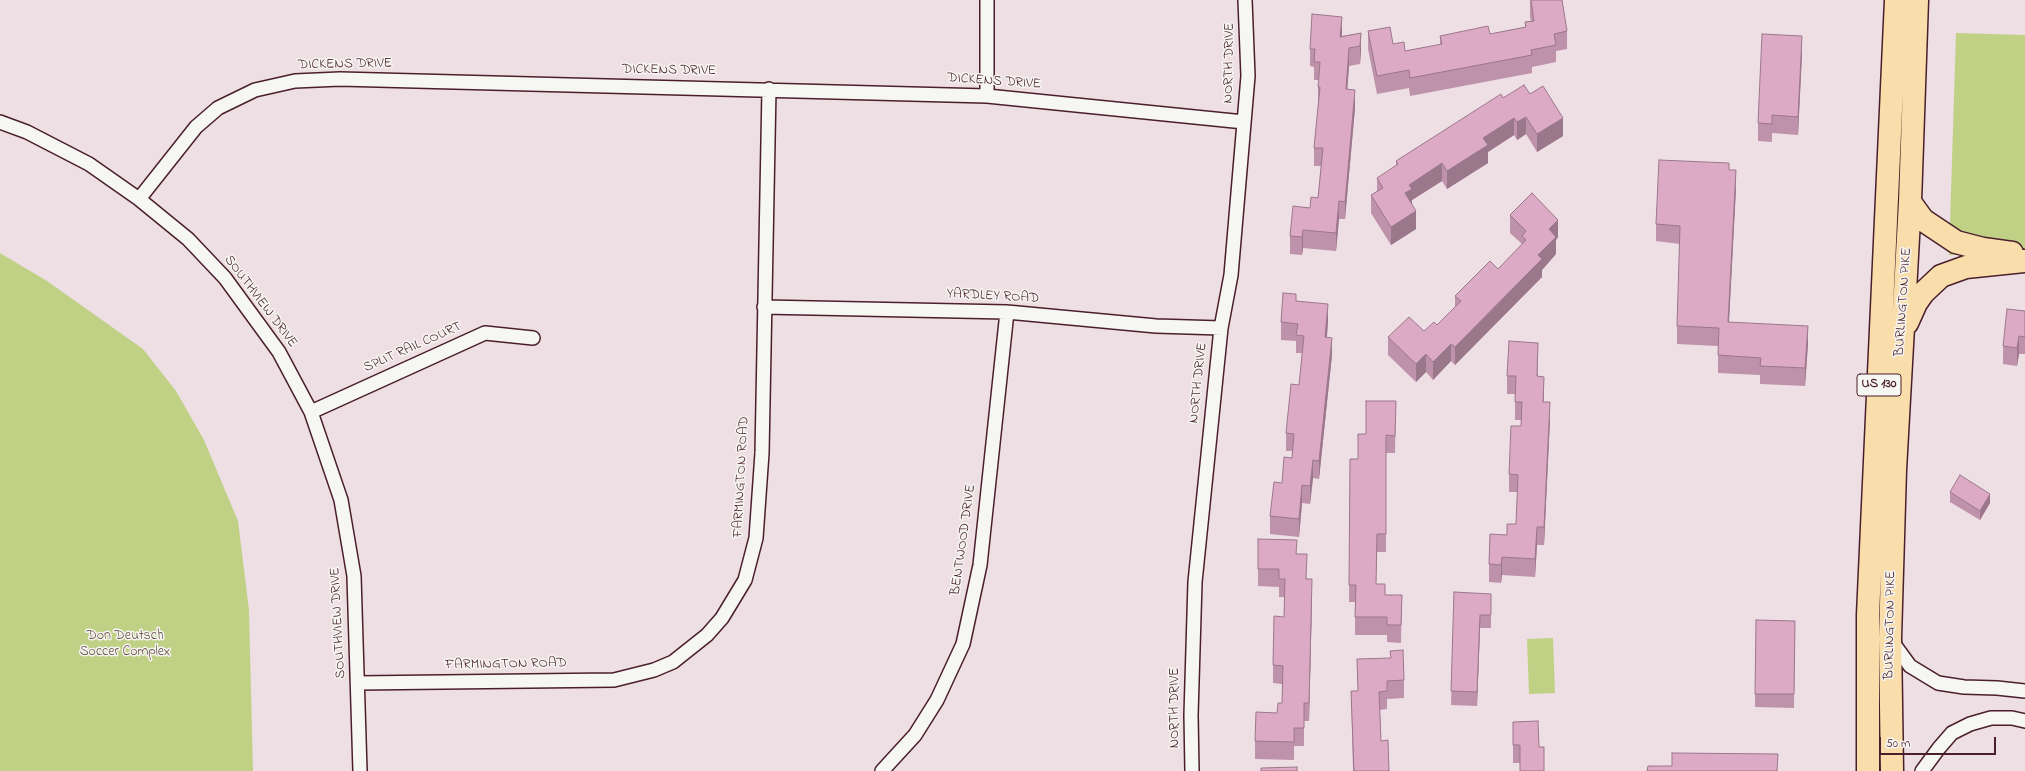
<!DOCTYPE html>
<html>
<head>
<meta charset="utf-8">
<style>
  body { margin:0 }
  #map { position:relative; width:2025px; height:771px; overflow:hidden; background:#eedfe5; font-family:"Indie Flower",sans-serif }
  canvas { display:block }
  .scale { position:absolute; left:1879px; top:737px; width:117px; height:18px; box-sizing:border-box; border:2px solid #4a1f2b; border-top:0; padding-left:5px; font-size:12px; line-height:14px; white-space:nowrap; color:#4a1f2b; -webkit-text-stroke:3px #f6f6f2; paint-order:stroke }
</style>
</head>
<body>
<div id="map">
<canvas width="2025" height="771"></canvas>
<div class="scale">50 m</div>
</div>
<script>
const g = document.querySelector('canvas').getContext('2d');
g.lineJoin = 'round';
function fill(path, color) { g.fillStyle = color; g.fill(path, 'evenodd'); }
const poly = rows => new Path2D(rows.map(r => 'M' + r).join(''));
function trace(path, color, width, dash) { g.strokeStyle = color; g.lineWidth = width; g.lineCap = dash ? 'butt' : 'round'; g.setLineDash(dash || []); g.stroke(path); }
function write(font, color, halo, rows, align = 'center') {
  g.font = font + ' "Indie Flower",sans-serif'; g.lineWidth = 3; g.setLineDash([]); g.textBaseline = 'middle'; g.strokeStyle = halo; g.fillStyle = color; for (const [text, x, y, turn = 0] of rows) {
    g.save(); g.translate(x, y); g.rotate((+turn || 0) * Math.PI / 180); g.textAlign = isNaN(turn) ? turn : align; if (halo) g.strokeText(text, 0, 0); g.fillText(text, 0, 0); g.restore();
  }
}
const green = poly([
  [1956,33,2025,35,2025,256,1949,255],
  [0,253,47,281,143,349,176,391,204,440,238,521,249,610,253,771,0,771],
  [1553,638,1555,693,1529,694,1527,639]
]);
const street = poly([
  [987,0,987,96],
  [0,122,27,132,89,164,139,199,188,239,225,278,279,352,311,412,341,500,354,576,360,771],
  [139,199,196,127,218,108,255,90,295,81,340,79,987,96,1244,122],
  [764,307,1007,312,1156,326,1221,328],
  [311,412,485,333,533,338],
  [1891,640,1910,666,1938,683,1964,687,1997,688,2025,691],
  [358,683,614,680,654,670,673,662,707,635,722,618,745,580,756,538,762,453,769,89],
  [882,771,915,735,937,700,963,644,980,565,1007,312],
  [1192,771,1191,715,1195,582,1221,328,1231,275,1248,76,1245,0],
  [1922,771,1939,748,1952,733,1970,724,1991,718,2012,718,2025,721]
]);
const highway = poly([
  [1910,202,1923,220,1956,242,1983,249,2012,253],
  [1907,323,1916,303,1923,293,1941,276,1966,267,2025,261],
  [1868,771,1868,615,1896,0],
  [1892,771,1890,638,1895,470,1910,202,1917,0]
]);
const wall = poly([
  [1530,0,1567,31,1567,49,1556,51,1556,62,1532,67,1532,73,1410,96,1409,88,1377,94,1368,49,1368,31,1405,51,1440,45,1440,36,1490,34,1525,27,1525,22,1531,21,1530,17],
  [1361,33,1361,50,1360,64,1349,66,1347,90,1355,108,1345,219,1339,219,1336,251,1303,248,1302,255,1290,254,1290,236,1310,208,1318,198,1321,166,1314,166,1314,148,1318,105,1318,87,1319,80,1314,80,1314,67,1310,66,1310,49,1342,36],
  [1802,54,1798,135,1772,133,1772,142,1758,141,1758,123],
  [1530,94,1563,136,1537,152,1526,134,1517,140,1514,135,1488,152,1488,163,1447,189,1442,181,1412,200,1412,204,1416,229,1391,245,1371,213,1371,195,1377,191,1377,178,1396,166,1396,161,1503,98],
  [1729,170,1736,188,1729,322,1808,344,1805,386,1760,384,1760,375,1718,373,1718,346,1677,344,1677,326,1680,244,1656,241,1656,224],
  [1510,215,1558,237,1556,240,1556,254,1542,270,1542,277,1455,365,1451,361,1433,380,1426,372,1416,382,1388,355,1388,337,1424,331,1437,325,1455,307,1455,296,1498,269,1522,245,1522,244,1510,233],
  [1296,301,1328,322,1327,337,1332,355,1319,479,1313,478,1310,504,1302,503,1299,537,1270,534,1270,516,1282,483,1292,458,1292,451,1286,451,1286,433,1299,385,1302,353,1296,353,1296,341,1281,340,1281,322],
  [2025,311,2025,354,2019,354,2017,366,2003,364,2003,346],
  [1538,360,1537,376,1544,395,1543,402,1550,420,1544,545,1537,545,1535,577,1502,575,1501,583,1489,582,1489,564,1507,535,1516,524,1518,492,1509,492,1509,474,1521,426,1522,420,1515,420,1515,394,1507,394,1507,376],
  [1396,401,1395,453,1386,453,1386,552,1377,552,1376,584,1385,595,1402,595,1401,643,1387,642,1387,635,1355,635,1355,602,1349,602,1350,459,1358,459,1366,434],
  [1950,492,1990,503,1980,520,1950,502],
  [1297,554,1307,579,1312,597,1309,721,1304,721,1304,746,1294,746,1294,760,1255,759,1255,741,1277,713,1282,703,1282,684,1273,683,1273,665,1284,617,1284,597,1279,597,1279,587,1258,586,1258,569],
  [1454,592,1491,607,1491,628,1480,628,1477,706,1451,705],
  [1795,634,1794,708,1755,707,1755,694],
  [1357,659,1404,680,1404,698,1387,699,1387,709,1380,710,1381,741,1389,771,1353,771,1351,691,1358,691],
  [1513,722,1539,747,1544,771,1520,771,1520,763,1513,763]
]);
const shadedWall = poly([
  [1342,17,1342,35,1340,55,1340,37],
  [1361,33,1361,50,1360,64,1360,46],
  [1802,36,1802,54,1798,135,1798,117],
  [1349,48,1349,66,1346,107,1346,89],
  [1355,90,1355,108,1345,219,1345,202],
  [1526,117,1526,134,1517,140,1517,122],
  [1514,118,1514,135,1488,152,1488,163,1447,189,1447,171,1483,138],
  [1563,118,1563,136,1537,152,1537,134],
  [1442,163,1442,181,1412,200,1412,207,1405,193,1409,185],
  [1736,170,1736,188,1728,340,1728,322],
  [1339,201,1339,219,1336,251,1336,233],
  [1416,211,1416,229,1391,245,1391,227],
  [1558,220,1558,237,1556,240,1556,254,1542,270,1542,277,1455,365,1455,347,1538,255,1549,229],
  [1303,230,1303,248,1302,255,1302,237],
  [1328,304,1328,322,1325,355,1325,337],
  [1808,326,1808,344,1805,386,1805,368],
  [2019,336,2019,354,2017,366,2017,348],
  [1332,338,1332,355,1319,479,1319,461],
  [1538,343,1538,360,1537,394,1537,376],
  [1451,344,1451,361,1433,380,1433,362],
  [1426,354,1426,372,1416,382,1416,364],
  [1544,377,1544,395,1543,419,1543,402],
  [1550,402,1550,420,1544,545,1544,527],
  [1313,460,1313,478,1310,504,1310,486],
  [1302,485,1302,503,1299,537,1299,519],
  [1990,494,1990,503,1980,520,1980,511],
  [1537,527,1537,545,1535,577,1535,559],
  [1502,557,1502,575,1501,583,1501,565],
  [1312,579,1312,597,1309,721,1309,703],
  [1480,615,1480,628,1477,706,1477,692]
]);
const building = poly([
  [1531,0,1562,0,1567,31,1554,34,1556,45,1531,50,1532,55,1410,78,1409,70,1377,76,1368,31,1390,27,1393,44,1404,42,1405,51,1442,44,1440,36,1488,26,1490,34,1526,27,1525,22,1534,21,1531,0],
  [1312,14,1342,17,1340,37,1361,33,1360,46,1349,48,1346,89,1355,90,1345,202,1339,201,1336,233,1303,230,1302,237,1290,236,1293,206,1310,208,1311,197,1318,198,1323,148,1314,148,1320,87,1318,87,1320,62,1314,62,1315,49,1310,49,1312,14],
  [1762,34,1802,36,1798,117,1772,115,1772,124,1758,123,1762,34],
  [1524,85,1530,94,1543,86,1563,118,1537,134,1526,117,1517,122,1514,118,1483,138,1488,145,1447,171,1442,163,1409,185,1412,189,1405,193,1416,211,1391,227,1371,195,1383,188,1377,178,1398,164,1396,161,1501,94,1503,98,1524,85],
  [1659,160,1729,163,1729,170,1736,170,1728,322,1808,326,1805,368,1760,366,1761,358,1718,355,1719,328,1677,326,1680,226,1656,224,1659,160],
  [1532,193,1558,220,1549,229,1556,237,1538,255,1542,259,1455,347,1451,344,1433,362,1426,354,1416,364,1388,337,1409,317,1424,331,1434,322,1437,325,1461,301,1455,296,1490,261,1498,269,1526,240,1522,236,1526,231,1510,215,1532,193],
  [1283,293,1296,294,1296,301,1328,304,1325,337,1332,338,1319,461,1313,460,1310,486,1302,485,1299,519,1270,516,1274,482,1282,483,1284,457,1292,458,1294,434,1286,433,1291,384,1299,385,1304,336,1296,335,1298,324,1281,322,1283,293],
  [2007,309,2025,311,2025,337,2019,336,2017,348,2003,346,2007,309],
  [1509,341,1538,343,1537,376,1544,377,1543,402,1550,402,1544,527,1537,527,1535,559,1502,557,1501,565,1489,564,1490,534,1507,535,1507,524,1516,524,1518,475,1509,474,1511,426,1521,426,1522,402,1515,402,1516,376,1507,376,1509,341],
  [1366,401,1396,401,1395,436,1386,435,1386,534,1377,534,1376,584,1385,584,1385,595,1402,595,1401,625,1387,625,1387,617,1355,617,1356,585,1349,585,1350,459,1358,459,1358,434,1366,434,1366,401],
  [1960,475,1990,494,1980,511,1950,492,1960,475],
  [1258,539,1297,540,1296,554,1307,554,1306,579,1312,579,1309,703,1304,703,1304,728,1294,728,1294,742,1255,741,1256,712,1277,713,1278,703,1282,703,1283,666,1273,665,1274,616,1284,617,1285,579,1279,579,1279,569,1258,569,1258,539],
  [1454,592,1491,594,1491,615,1480,615,1477,692,1451,691,1454,592],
  [1756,620,1795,621,1794,694,1755,694,1756,620],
  [1403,650,1404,680,1387,681,1387,691,1379,692,1381,741,1388,740,1389,771,1354,771,1351,691,1358,691,1357,659,1391,658,1390,651,1403,650],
  [1538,721,1539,747,1544,747,1544,771,1520,771,1520,745,1513,745,1513,722,1538,721],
  [1672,753,1778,754,1777,771,1647,771,1648,766,1672,766,1672,753],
  [1297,767,1297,771,1261,771,1261,768,1297,767]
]);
const shields = [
  [1879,385,44]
];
const shieldNames = [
  ["US 130",1879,385]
];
const streetNames = [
  ["NORTH DRIVE",1230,63,-89],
  ["DICKENS DRIVE",345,65,-1],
  ["DICKENS DRIVE",669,71,1],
  ["DICKENS DRIVE",994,82,4],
  ["YARDLEY ROAD",993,297,3],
  ["SOUTHVIEW DRIVE",260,302,53],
  ["BURLINGTON PIKE",1904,302,-86],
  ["SPLIT RAIL COURT",413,348,-24],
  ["NORTH DRIVE",1199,383,-84],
  ["FARMINGTON ROAD",742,477,-87],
  ["BENTWOOD DRIVE",964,540,-82],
  ["SOUTHVIEW DRIVE",339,623,-93],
  ["BURLINGTON PIKE",1891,625,-89],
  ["FARMINGTON ROAD",506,665,-1],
  ["NORTH DRIVE",1176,708,-90]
];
const parkNames = [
  ["Don Deutsch",125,637],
  ["Soccer Complex",125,653]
];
fill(green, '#c0d186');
trace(street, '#4a1f2b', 16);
trace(highway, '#4a1f2b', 25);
trace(street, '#f6f6f2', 13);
trace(highway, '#f9deab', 22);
fill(wall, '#be92aa');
fill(shadedWall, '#9b778b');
fill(building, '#ddaac6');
trace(building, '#9b778b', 1);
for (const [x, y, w] of shields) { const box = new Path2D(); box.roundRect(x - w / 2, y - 11, w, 22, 3); g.fillStyle = '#f6f6f2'; g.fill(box); trace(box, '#4a1f2b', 1); }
write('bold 13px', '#4a1f2b', null, shieldNames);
write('14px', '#4a1f2b', '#f6f6f2', streetNames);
write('14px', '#684c42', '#f6f6f2', parkNames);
</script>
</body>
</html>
